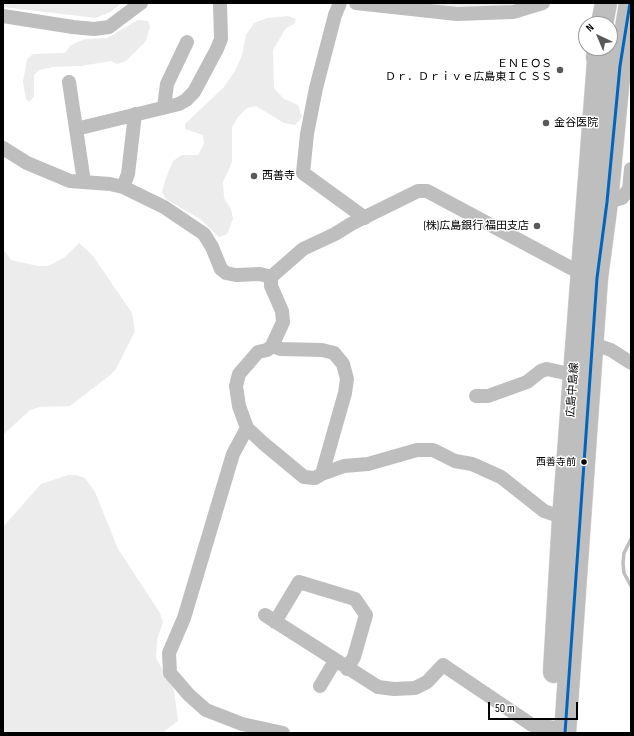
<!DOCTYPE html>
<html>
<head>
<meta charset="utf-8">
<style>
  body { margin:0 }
  #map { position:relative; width:634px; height:736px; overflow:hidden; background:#fff; font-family:"Sofia Sans Condensed",sans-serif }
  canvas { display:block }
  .frame { position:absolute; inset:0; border:4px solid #000; pointer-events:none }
  .north { position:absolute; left:578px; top:16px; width:40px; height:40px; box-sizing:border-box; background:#fff; border:1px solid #999; border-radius:50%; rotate:316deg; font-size:11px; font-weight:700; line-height:16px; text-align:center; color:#000 }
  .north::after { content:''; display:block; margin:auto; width:14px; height:18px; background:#595959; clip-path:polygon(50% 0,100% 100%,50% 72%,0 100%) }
  .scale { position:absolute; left:488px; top:702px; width:90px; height:18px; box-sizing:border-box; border:2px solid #000; border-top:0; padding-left:5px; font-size:12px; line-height:14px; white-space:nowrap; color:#000; -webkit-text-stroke:3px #fff; paint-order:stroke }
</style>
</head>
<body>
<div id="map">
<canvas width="634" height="736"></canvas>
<div class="frame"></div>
<div class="north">N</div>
<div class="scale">50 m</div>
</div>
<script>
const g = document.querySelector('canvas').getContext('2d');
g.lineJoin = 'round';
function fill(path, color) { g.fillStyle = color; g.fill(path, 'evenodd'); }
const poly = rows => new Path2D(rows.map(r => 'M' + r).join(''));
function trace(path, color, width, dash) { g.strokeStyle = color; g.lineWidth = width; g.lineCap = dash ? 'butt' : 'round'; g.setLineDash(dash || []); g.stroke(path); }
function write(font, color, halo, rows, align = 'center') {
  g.font = font + ' "Sofia Sans Condensed","Noto Sans JP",sans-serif'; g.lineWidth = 3; g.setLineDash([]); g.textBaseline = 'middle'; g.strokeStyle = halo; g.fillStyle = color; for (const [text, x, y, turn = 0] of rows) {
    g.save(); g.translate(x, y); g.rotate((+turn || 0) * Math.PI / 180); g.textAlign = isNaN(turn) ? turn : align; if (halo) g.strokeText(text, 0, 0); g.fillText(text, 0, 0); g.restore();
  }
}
const green = poly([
  [3,3,122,3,110,12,96,18,3,7],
  [398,3,516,3,508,6,473,8],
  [288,16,296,19,294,24,286,28,273,50,274,88,284,99,298,105,302,117,295,125,284,123,256,106,247,108,238,117,232,127,232,162,223,182,224,198,231,209,233,219,227,234,219,237,200,219,166,199,162,192,166,178,173,161,182,155,198,155,204,144,203,135,185,129,185,124,224,87,235,71,242,55,246,35,254,23,267,18],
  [138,20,148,21,150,27,146,41,126,61,117,64,111,61,81,66,53,67,39,70,34,75,34,97,29,102,26,99,23,82,27,59,33,54,65,53,71,45,85,39,107,38],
  [79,243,93,256,132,313,135,331,116,369,109,376,70,406,40,407,30,410,3,435,3,249,11,260,38,266,48,266,65,257],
  [68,475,77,475,85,478,95,492,118,549,160,613,163,622,157,640,156,658,174,690,178,721,162,733,3,733,3,527,41,484]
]);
const stream = poly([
  [631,539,624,553,623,563,624,573,631,586]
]);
const minor = poly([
  [340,3,335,15,316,88,307,134,303,173,365,218],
  [356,3,457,14,513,12,543,3],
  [3,16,73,27,94,29,109,27,141,3],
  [69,82,84,182],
  [164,107,167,84,187,42],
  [76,129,179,104,186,100,194,92,217,49,221,39,220,3],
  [3,148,27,163,70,181,110,184,123,187,164,207,204,234,212,247,221,269,226,273,236,275,260,274,271,277,303,249,335,234,351,224,418,191,427,191,571,268,589,275],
  [123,187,128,174,135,114],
  [607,202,622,198,629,189,631,169],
  [271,277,271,286,282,311,283,322,272,346,267,350,258,352,239,374,236,386,239,406,247,428,263,443,304,477,315,478,322,474,345,393,347,379,343,364,334,353,322,350,281,349,272,346],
  [585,341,611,350,631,363],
  [476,396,488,396,527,382,541,371,547,369,574,375],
  [247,428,233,454,184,618,169,653,170,673,189,695,206,710,242,724,283,733],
  [322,474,344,466,368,464,417,450,433,450,455,461,472,464,501,477,544,511,570,520],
  [265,615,378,687,394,689,415,688,427,682,443,665,532,725,565,729],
  [275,622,299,582,355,599,366,615,354,657,347,669],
  [320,686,335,661]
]);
const primary = poly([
  [602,24,606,3],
  [554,672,563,519,599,48],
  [565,733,597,278,607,202,620,66,630,3]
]);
const motorway = poly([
  [597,57,623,47,631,48],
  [597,57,620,66,631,66]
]);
const bus1 = poly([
  [565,733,597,278,607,202,620,66,630,3]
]);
const markers = [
  [560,70,4,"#595959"],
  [546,123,4,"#595959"],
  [254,176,4,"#595959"],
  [537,226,4,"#595959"],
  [584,462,3.5,"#000"]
];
const busNames = [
  ["西善寺前",576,462]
];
const poiNames = [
  ["ＥＮＥＯＳ",552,64],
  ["Ｄｒ．Ｄｒｉｖｅ広島東ＩＣ ＳＳ",552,77],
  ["金谷医院",554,123,"left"],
  ["西善寺",262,176,"left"],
  ["(株)広島銀行 福田支店",529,226]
];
const streetNames = [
  ["広島中島線",573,390,-86]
];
fill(green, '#ececec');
trace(stream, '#bfbfbf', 3.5);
trace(primary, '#dbdbdb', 23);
trace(motorway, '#dbdbdb', 23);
trace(minor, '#bebebe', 14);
trace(primary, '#bebebe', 22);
trace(motorway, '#bebebe', 22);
trace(bus1, '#0065bd', 3);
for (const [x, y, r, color] of markers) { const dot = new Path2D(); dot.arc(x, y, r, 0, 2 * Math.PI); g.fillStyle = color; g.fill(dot); trace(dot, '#fff', 1.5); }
write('10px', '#000', '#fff', busNames, 'right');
write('11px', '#000', '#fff', poiNames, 'right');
write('11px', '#000', '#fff', streetNames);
</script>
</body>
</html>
